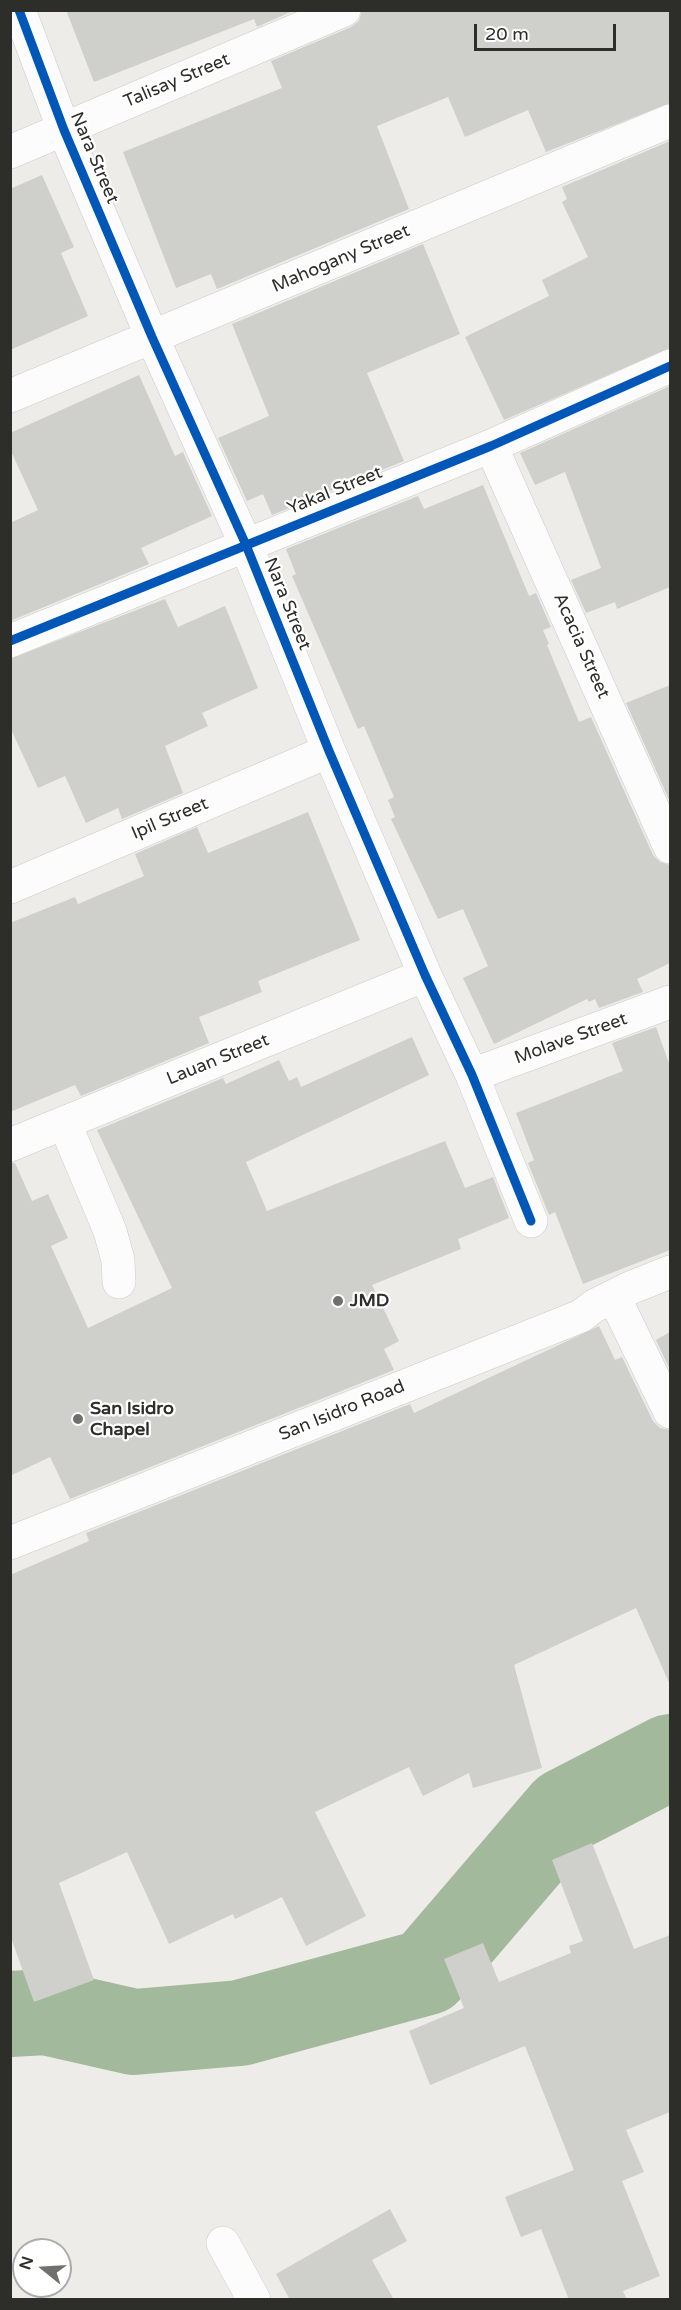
<!DOCTYPE html>
<html>
<head>
<meta charset="utf-8">
<style>
  body { margin:0 }
  #map { position:relative; width:681px; height:2310px; overflow:hidden; background:#edece9; font-family:"Varela Round",sans-serif }
  canvas { display:block }
  .frame { position:absolute; inset:0; border:12px solid #2d2d2a; pointer-events:none }
  .north { position:absolute; left:12px; top:2238px; width:60px; height:60px; box-sizing:border-box; background:#fff; border:2px solid #ababaa; border-radius:50%; rotate:288deg; font-size:16px; font-weight:700; line-height:24px; text-align:center; color:#2d2d2a }
  .north::after { content:''; display:block; margin:auto; width:21px; height:27px; background:#70706d; clip-path:polygon(50% 0,100% 100%,50% 72%,0 100%) }
  .scale { position:absolute; left:474px; top:24px; width:142px; height:27px; box-sizing:border-box; border:3px solid #2d2d2a; border-top:0; padding-left:8px; font-size:18px; line-height:21px; white-space:nowrap; color:#2d2d2a; -webkit-text-stroke:4px #fff; paint-order:stroke }
</style>
</head>
<body>
<div id="map">
<canvas width="681" height="2310"></canvas>
<div class="frame"></div>
<div class="north">N</div>
<div class="scale">20 m</div>
</div>
<script>
const g = document.querySelector('canvas').getContext('2d');
g.lineJoin = 'round';
const poly = rows => new Path2D(rows.map(r => 'M' + r).join(''));
function trace(path, color, width, dash) { g.strokeStyle = color; g.lineWidth = width; g.lineCap = dash ? 'butt' : 'round'; g.setLineDash(dash || []); g.stroke(path); }
function fill(path, color) { g.fillStyle = color; g.fill(path, 'evenodd'); }
function write(font, color, halo, rows, align = 'center') {
  g.font = font + ' "Varela Round",sans-serif'; g.lineWidth = 4.5; g.setLineDash([]); g.textBaseline = 'middle'; g.strokeStyle = halo; g.fillStyle = color; for (const [text, x, y, turn = 0] of rows) {
    g.save(); g.translate(x, y); g.rotate((+turn || 0) * Math.PI / 180); g.textAlign = isNaN(turn) ? turn : align; if (halo) g.strokeText(text, 0, 0); g.fillText(text, 0, 0); g.restore();
  }
}
const river = poly([
  [10,2014,46,2012,134,2032,240,2023,427,1972,565,1811,670,1757]
]);
const building = poly([
  [66,10,295,10,257,27,254,19,94,82],
  [362,10,670,10,670,103,546,152,528,110,465,137,448,97,377,126,409,209,217,289,211,274,176,288,123,152,282,88,271,61,351,27,359,21],
  [670,141,670,348,504,420,465,337,549,296,542,280,588,257,562,202,567,199,562,187],
  [42,175,74,247,61,253,88,316,10,350,10,189],
  [423,244,460,334,367,373,404,461,272,515,263,494,247,501,218,438,269,416,232,324],
  [139,375,175,456,183,452,212,516,141,548,149,564,10,621,10,523,38,510,10,449,10,433],
  [670,386,670,587,617,609,615,602,586,613,571,580,601,568,565,472,535,485,520,453],
  [483,485,529,596,536,593,551,627,543,630,549,644,547,645,579,722,591,717,653,855,660,862,670,865,670,963,637,979,643,992,599,1008,595,999,589,1002,587,999,494,1044,463,978,488,966,463,909,438,919,391,819,395,817,388,800,394,797,364,726,358,729,327,657,292,576,296,574,286,549,418,496,424,509],
  [165,599,178,627,225,606,258,688,202,713,208,726,165,746,183,793,122,819,118,808,86,823,65,776,38,788,10,727,10,659],
  [670,685,670,802,626,703],
  [308,812,360,940,258,981,262,992,199,1017,209,1043,81,1096,75,1085,10,1112,10,923,75,897,78,904,144,876,135,854,197,827,208,853],
  [656,1027,670,1066,670,1250,583,1284,555,1212,549,1215,528,1163,534,1160,516,1113,623,1071,612,1043],
  [412,1037,429,1075,246,1162,267,1211,445,1141,465,1188,493,1177,509,1218,458,1239,461,1249,372,1285,399,1341,384,1349,394,1370,70,1499,50,1457,10,1476,10,1163,15,1163,32,1201,48,1194,68,1238,51,1246,88,1328,172,1288,97,1130,223,1078,226,1084,279,1060,289,1081,297,1077,301,1087],
  [599,1326,615,1360,622,1357,653,1421,660,1428,670,1430,670,1685,636,1608,514,1665,542,1768,473,1788,469,1773,423,1796,409,1767,315,1812,366,1916,306,1946,282,1897,235,1919,233,1914,169,1944,127,1852,59,1883,94,1980,34,2002,10,1935,10,1575,89,1541,86,1533,410,1404,414,1413],
  [670,1332,670,1370,656,1340],
  [592,1843,634,1949,670,1935,670,2112,626,2130,644,2172,622,2181,660,2276,623,2291,627,2300,569,2300,541,2229,521,2237,505,2197,574,2170,525,2046,430,2085,409,2031,464,2008,444,1959,483,1943,499,1982,571,1953,569,1946,583,1941,552,1860],
  [390,2209,407,2241,372,2260,394,2300,290,2300,276,2274]
]);
const minor = poly([
  [19,10,64,130,152,337,246,545,329,751,425,975,472,1075,531,1221],
  [10,152,344,10],
  [10,396,670,121],
  [491,446,670,847],
  [10,641,491,446,670,366],
  [10,887,329,751],
  [472,1075,670,1002],
  [65,1124,110,1231,118,1260,119,1282],
  [10,1145,425,975],
  [614,1297,670,1412],
  [223,2243,254,2300]
]);
const secondary = poly([
  [10,1543,581,1316,594,1306,630,1288,670,1272]
]);
const cycleway = poly([
  [19,10,64,130,152,337,246,545,329,751,425,975,472,1075,531,1221],
  [10,641,491,446,670,366]
]);
const markers = [
  [338,1301,6,"#70706d"],
  [78,1419,6,"#70706d"]
];
const streetNames = [
  ["Talisay Street",177,81,-23],
  ["Nara Street",94,158,67],
  ["Mahogany Street",341,259,-23],
  ["Yakal Street",335,491,-22],
  ["Nara Street",287,604,68],
  ["Acacia Street",581,646,66],
  ["Ipil Street",170,819,-23],
  ["Molave Street",571,1039,-20],
  ["Lauan Street",218,1060,-22],
  ["San Isidro Road",342,1411,-22]
];
const poiNames = [
  ["JMD",350,1301],
  ["San Isidro",90,1409],
  ["Chapel",90,1430]
];
trace(river, '#a3b99c', 86);
fill(building, '#cfcfcc');
trace(minor, '#cbcac8', 34);
trace(secondary, '#cbcac8', 34);
trace(minor, '#fcfcfc', 33);
trace(secondary, '#fcfcfc', 33);
trace(cycleway, '#0057b8', 9);
for (const [x, y, r, color] of markers) { const dot = new Path2D(); dot.arc(x, y, r, 0, 2 * Math.PI); g.fillStyle = color; g.fill(dot); trace(dot, '#fff', 2); }
write('18px', '#2d2d2a', '#fff', streetNames);
write('bold 18px', '#2d2d2a', '#fff', poiNames, 'left');
</script>
</body>
</html>
